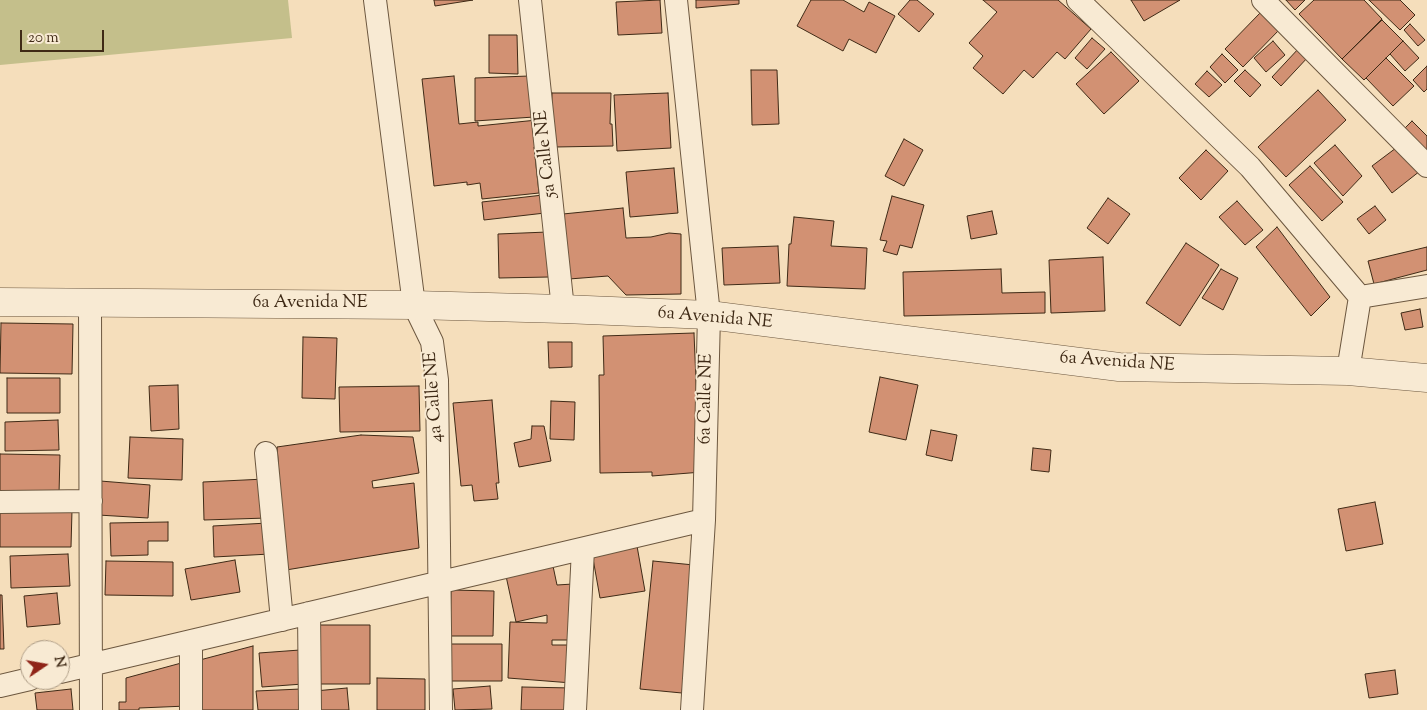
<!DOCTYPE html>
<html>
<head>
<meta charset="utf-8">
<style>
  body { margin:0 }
  #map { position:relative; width:1427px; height:710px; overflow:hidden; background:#f5debb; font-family:"Sorts Mill Goudy",serif }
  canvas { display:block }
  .north { position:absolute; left:20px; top:640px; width:50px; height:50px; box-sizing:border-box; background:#f8ead3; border:1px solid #ae9d87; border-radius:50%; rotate:78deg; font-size:14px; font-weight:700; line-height:20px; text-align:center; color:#3f2a16 }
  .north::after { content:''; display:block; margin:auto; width:18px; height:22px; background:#8f2418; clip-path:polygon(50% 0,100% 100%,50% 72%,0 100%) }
  .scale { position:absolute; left:20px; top:30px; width:84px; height:22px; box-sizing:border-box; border:2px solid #3f2a16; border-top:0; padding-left:6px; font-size:15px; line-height:18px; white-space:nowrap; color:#3f2a16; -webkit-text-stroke:4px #f8ead3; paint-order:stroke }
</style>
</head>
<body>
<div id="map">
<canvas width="1427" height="710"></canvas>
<div class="north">N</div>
<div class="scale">20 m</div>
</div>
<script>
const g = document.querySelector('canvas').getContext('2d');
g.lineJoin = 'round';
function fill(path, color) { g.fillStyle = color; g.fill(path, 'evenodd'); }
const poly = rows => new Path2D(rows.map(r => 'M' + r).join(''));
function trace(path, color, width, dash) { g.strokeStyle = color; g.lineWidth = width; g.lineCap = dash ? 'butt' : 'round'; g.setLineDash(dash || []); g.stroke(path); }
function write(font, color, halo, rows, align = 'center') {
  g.font = font + ' "Sorts Mill Goudy",serif'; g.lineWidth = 4; g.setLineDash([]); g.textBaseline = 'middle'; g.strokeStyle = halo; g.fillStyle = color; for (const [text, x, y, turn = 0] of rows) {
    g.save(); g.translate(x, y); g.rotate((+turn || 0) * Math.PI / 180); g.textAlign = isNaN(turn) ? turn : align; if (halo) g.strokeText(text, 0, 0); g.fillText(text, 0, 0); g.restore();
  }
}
const green = poly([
  [0,0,288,0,292,38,0,65]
]);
const building = poly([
  [434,0,473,0,435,6,434,0],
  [660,0,662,33,618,35,616,2,660,0],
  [696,0,739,0,739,4,696,8,696,0],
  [811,0,843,0,864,12,869,2,895,16,876,53,849,39,843,51,797,26,811,0],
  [910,0,917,0,934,14,919,32,898,14,910,0],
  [983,0,1058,0,1091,29,1065,59,1057,52,1033,78,1024,70,1003,94,973,68,983,56,969,43,997,12,983,0],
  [1131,0,1180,0,1144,21,1131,0],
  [1286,0,1305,0,1295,10,1286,0],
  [1314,0,1364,0,1382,19,1342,59,1299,14,1314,0],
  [1369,0,1400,0,1415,15,1400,30,1369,0],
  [1262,11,1280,29,1243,67,1225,49,1262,11],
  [1382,20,1403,41,1364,80,1342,59,1382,20],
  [1410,24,1425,40,1418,46,1404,30,1410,24],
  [489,35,517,35,518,74,489,73,489,35],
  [1092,38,1105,49,1087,69,1075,58,1092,38],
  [1273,41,1285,55,1266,72,1254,58,1273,41],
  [1403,41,1419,58,1405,71,1390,54,1403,41],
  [1300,47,1309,56,1281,86,1272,77,1300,47],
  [1111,52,1139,81,1104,114,1076,84,1111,52],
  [1222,54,1238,70,1225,83,1210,67,1222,54],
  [1386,58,1414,86,1393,106,1366,78,1386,58],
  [1427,66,1427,89,1424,92,1413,80,1427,66],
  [751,70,777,70,779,124,752,125,751,70],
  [1245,70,1261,85,1250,97,1234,81,1245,70],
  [1207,71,1222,85,1209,97,1195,84,1207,71],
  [454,76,459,124,478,122,478,126,537,120,540,147,534,147,539,193,482,199,480,183,467,185,467,182,434,186,422,79,454,76],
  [529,76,534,117,475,121,475,78,529,76],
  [1318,90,1346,120,1286,177,1258,147,1318,90],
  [552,93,611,93,610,124,612,124,613,146,555,147,551,124,552,93],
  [668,93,671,148,617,151,614,95,668,93],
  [1412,121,1427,136,1427,161,1400,133,1412,121],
  [904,139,923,150,904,186,885,176,904,139],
  [1335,145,1362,176,1343,196,1314,163,1335,145],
  [1400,145,1420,171,1392,193,1372,166,1400,145],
  [1206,150,1228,171,1201,200,1179,178,1206,150],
  [1310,166,1343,202,1322,221,1289,185,1310,166],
  [674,168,678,213,630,217,626,172,674,168],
  [543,195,545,213,484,220,482,202,543,195],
  [892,196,924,205,912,248,900,245,897,255,883,251,887,241,880,240,892,196],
  [1108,198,1130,214,1108,244,1087,228,1108,198],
  [1237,201,1263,230,1245,245,1219,217,1237,201],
  [1375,206,1386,220,1369,234,1357,219,1375,206],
  [623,208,626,238,651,237,669,233,681,234,681,294,626,295,608,276,569,279,563,214,623,208],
  [992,211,997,234,971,239,967,216,992,211],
  [794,217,834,221,831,246,867,248,865,289,787,286,789,244,791,244,794,217],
  [1277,227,1330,297,1311,316,1256,247,1277,227],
  [548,232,549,277,499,278,498,234,548,232],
  [1186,243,1219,265,1180,326,1146,303,1186,243],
  [778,246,780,283,724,285,722,248,778,246],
  [1427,247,1427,270,1374,284,1368,261,1427,247],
  [1103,257,1105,311,1051,313,1049,260,1103,257],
  [1001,269,1002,293,1045,292,1045,313,904,316,903,272,1001,269],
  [1221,269,1238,278,1223,310,1202,298,1221,269],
  [1420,309,1423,327,1405,330,1401,313,1420,309],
  [1,323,73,324,72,374,0,373,1,323],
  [694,333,697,405,702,472,652,476,652,472,600,473,599,375,604,375,603,336,694,333],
  [303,337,337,338,335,399,302,398,303,337],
  [548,342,572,342,572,367,549,368,548,342],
  [880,377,918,385,906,440,869,432,880,377],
  [7,378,60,378,60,413,7,413,7,378],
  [178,385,179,429,151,431,149,386,178,385],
  [419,386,420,431,340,432,339,387,419,386],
  [492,400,499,483,496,483,498,499,474,501,472,485,461,486,453,403,492,400],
  [551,401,575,402,574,440,550,439,551,401],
  [58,420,59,450,5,451,5,422,58,420],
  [532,426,544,426,551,461,519,467,514,443,531,439,532,426],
  [931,430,957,435,952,461,926,455,931,430],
  [361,435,413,437,419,473,372,481,373,488,414,483,419,548,286,570,277,447,361,435],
  [130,437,183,439,182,480,128,478,130,437],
  [1033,448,1051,450,1049,472,1031,470,1033,448],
  [0,454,60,455,59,494,0,492,0,454],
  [265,479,267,518,204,520,203,482,265,479],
  [100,481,150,485,148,518,98,515,100,481],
  [1375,502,1383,544,1346,551,1338,509,1375,502],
  [0,510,72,510,71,547,0,547,0,510],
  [168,522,168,541,148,541,148,555,111,556,110,523,168,522],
  [268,523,270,554,214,557,213,526,268,523],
  [637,546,645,591,600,598,592,553,637,546],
  [68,554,70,586,11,588,10,556,68,554],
  [235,560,240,592,191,600,185,569,235,560],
  [106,561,173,562,173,596,105,595,106,561],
  [653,561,694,565,682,693,640,689,653,561],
  [553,566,557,585,573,584,575,640,552,640,552,645,574,645,572,683,508,678,510,622,547,623,547,615,516,622,506,576,553,566],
  [451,590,494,591,493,636,450,636,451,590],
  [57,593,60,624,27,627,24,596,57,593],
  [0,595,2,595,4,649,0,649,0,595],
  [314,625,370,625,370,684,314,684,314,625],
  [451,644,502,644,502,681,450,681,451,644],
  [253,646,253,710,195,710,196,661,253,646],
  [300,650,303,684,262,687,259,653,300,650],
  [185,662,187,706,139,708,139,710,119,710,119,702,126,702,126,678,185,662],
  [1395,670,1398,694,1369,698,1365,674,1395,670],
  [377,678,425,679,425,710,377,710,377,678],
  [490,686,492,709,455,710,453,689,490,686],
  [522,687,572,688,571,710,521,710,522,687],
  [347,688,349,710,316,710,315,691,347,688],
  [71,689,73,710,37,710,35,693,71,689],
  [301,689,302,710,258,710,256,691,301,689]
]);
const minor = poly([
  [375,0,414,305,432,342,437,380,441,710],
  [530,0,563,309],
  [676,0,709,315,704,520,692,710],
  [1078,0,1250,167,1360,297,1348,371],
  [1263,0,1427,166],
  [1360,297,1427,286],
  [90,303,91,710],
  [266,453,282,620],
  [0,502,91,501],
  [309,613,310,710],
  [60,672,704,520],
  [0,686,30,679],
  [191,710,191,641],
  [575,710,583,549]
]);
const tertiary = poly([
  [0,302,414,305,563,309,709,315,1119,367,1348,371,1427,378]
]);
const streetNames = [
  ["5a Calle NE",547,154,-96],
  ["6a Avenida NE",310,304],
  ["6a Avenida NE",715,319,5],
  ["6a Avenida NE",1117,363,4],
  ["4a Calle NE",435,397,-94],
  ["6a Calle NE",707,399,-89]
];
fill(green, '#c4bf8b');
fill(building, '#d29173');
trace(building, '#3f2a16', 1);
trace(minor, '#6c573f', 24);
trace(tertiary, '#6c573f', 29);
trace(minor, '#f8ead3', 22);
trace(tertiary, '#f8ead3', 28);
write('18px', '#3f2a16', '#f8ead3', streetNames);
</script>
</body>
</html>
